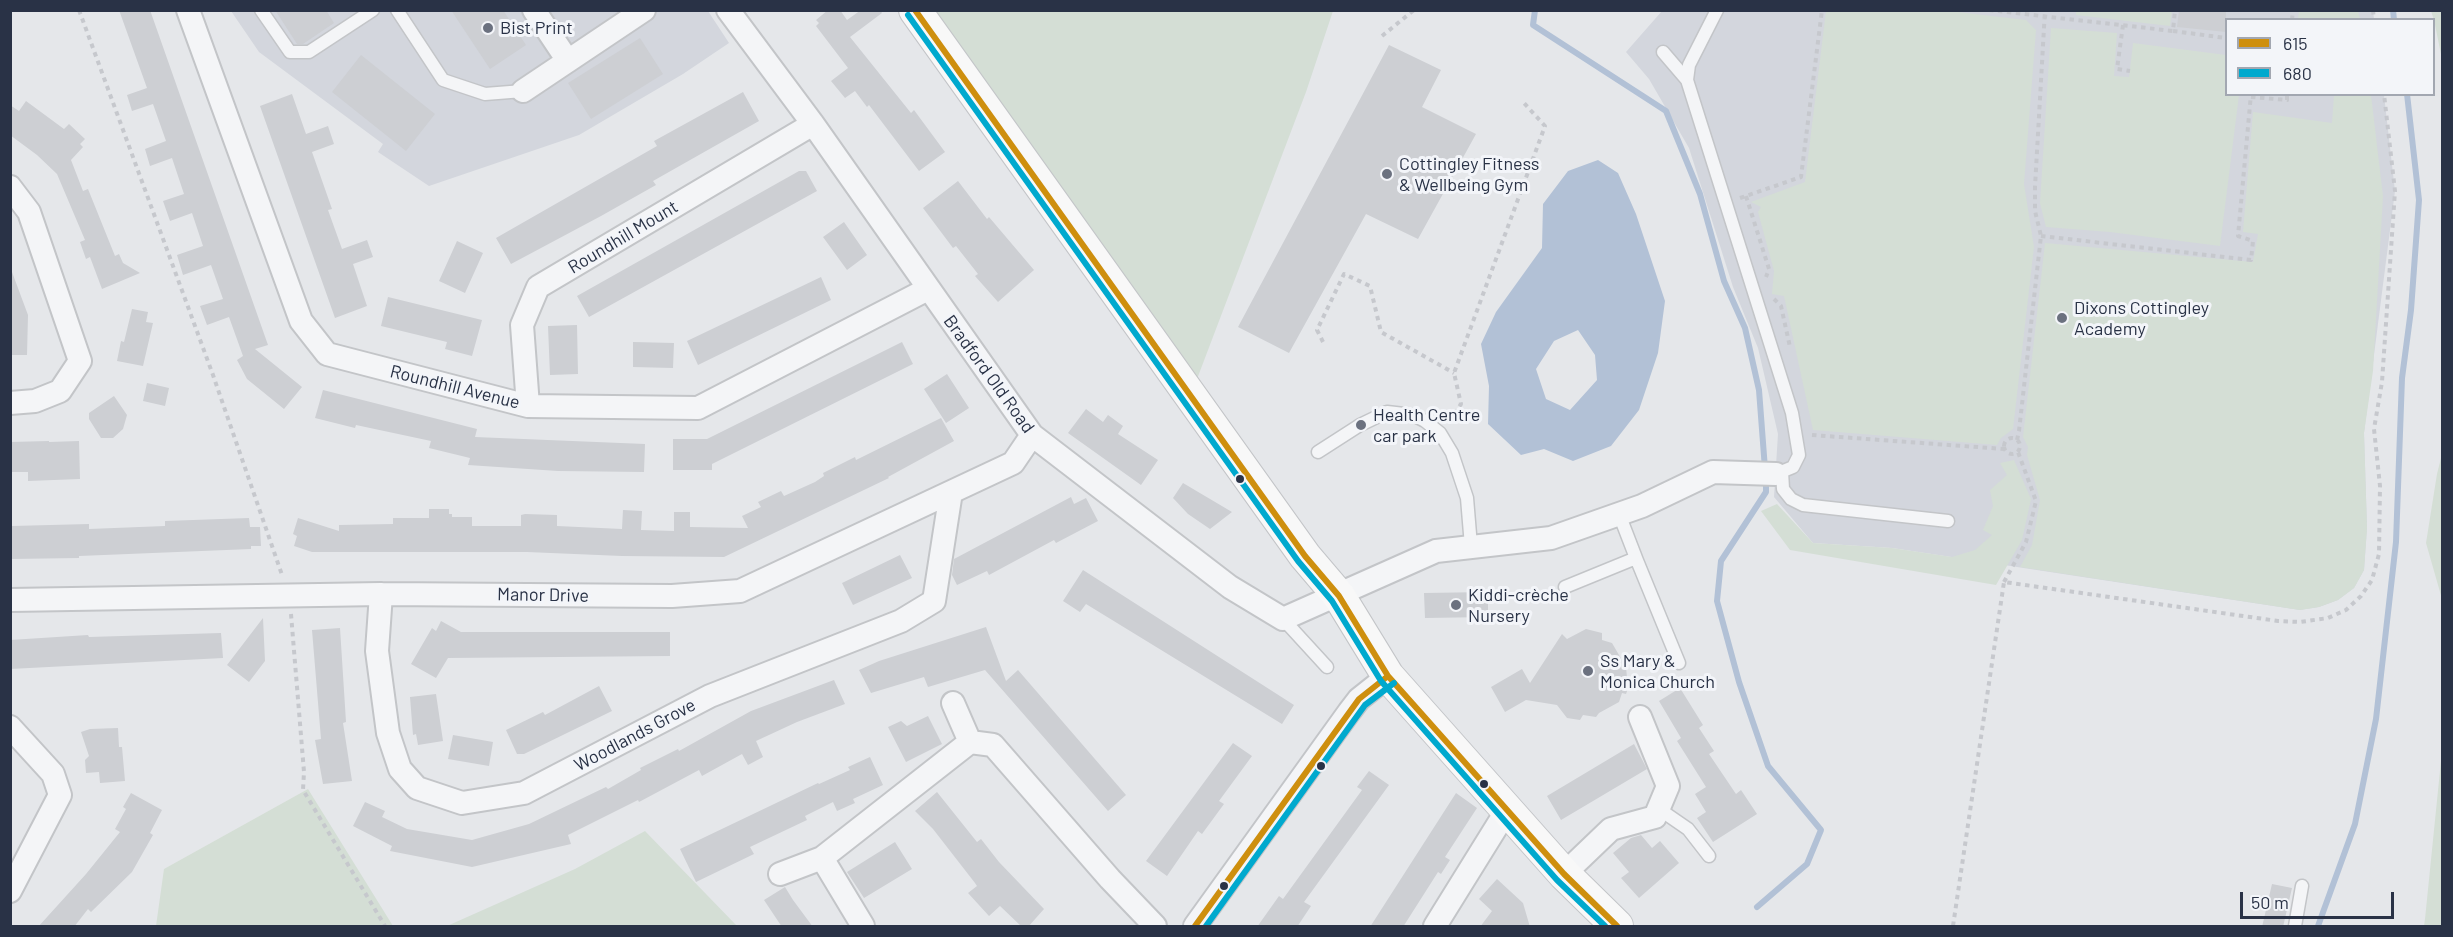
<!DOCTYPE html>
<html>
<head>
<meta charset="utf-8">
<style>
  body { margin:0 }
  #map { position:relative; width:2453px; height:937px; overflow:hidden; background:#e5e7ea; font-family:Barlow,sans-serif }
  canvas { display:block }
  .frame { position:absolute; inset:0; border:12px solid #293246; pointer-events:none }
  .legend { position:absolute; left:2225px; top:18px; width:210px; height:78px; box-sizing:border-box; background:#f3f5f9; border:2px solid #a2a7b1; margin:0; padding:8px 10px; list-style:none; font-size:18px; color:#293246 }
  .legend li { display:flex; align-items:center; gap:12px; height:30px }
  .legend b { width:30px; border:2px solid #a2a7b1 }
  .scale { position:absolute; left:2240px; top:892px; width:154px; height:27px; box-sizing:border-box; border:3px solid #293246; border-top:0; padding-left:8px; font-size:18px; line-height:21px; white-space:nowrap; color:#293246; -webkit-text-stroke:4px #f3f5f9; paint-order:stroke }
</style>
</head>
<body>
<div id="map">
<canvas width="2453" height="937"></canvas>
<div class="frame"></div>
<ul class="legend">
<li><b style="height:8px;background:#ce8f0e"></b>615</li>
<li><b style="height:8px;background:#00a9ce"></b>680</li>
</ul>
<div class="scale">50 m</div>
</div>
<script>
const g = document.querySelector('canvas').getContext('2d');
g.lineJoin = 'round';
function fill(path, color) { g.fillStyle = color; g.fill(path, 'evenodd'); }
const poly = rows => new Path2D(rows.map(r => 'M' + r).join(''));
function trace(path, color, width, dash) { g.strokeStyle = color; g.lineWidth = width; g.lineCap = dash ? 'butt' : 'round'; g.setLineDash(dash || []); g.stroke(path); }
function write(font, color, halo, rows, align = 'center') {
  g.font = font + ' Barlow,sans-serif'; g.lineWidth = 6; g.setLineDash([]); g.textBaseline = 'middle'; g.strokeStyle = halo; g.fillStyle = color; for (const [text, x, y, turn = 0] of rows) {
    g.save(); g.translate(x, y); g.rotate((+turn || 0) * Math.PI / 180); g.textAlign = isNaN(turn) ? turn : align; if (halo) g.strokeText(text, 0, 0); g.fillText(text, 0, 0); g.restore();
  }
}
const built = poly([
  [231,11,708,11,729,43,683,74,579,135,429,186,378,152,383,144,259,52],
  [1662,11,2373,11,2374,19,2226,20,2226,94,2384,95,2395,191,2364,433,2367,528,2364,570,2354,588,2338,600,2319,607,2300,610,1892,548,1813,543,1774,497,1778,434,1758,348,1733,287,1689,148,1649,79,1626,52]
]);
const green = poly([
  [1941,10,2026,20,2036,30,2024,184,2034,247,2013,429,2001,438,1997,445,1813,430,1784,296,1772,294,1774,271,1758,212,1761,207,1751,202,1805,182,1826,11],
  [935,11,1333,11,1306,92,1197,379],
  [2076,11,2076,10,2172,11,2170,26,2076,15],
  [2299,11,2358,11,2360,19,2298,19],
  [2431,11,2442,11,2442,59,2434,20],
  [2051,28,2117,33,2114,76,2129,77,2133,43,2226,55,2226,94,2239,95,2220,246,2110,232,2046,227,2040,203],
  [2334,95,2371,95,2383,196,2373,371,2364,433,2367,528,2364,570,2354,588,2338,600,2319,607,2300,610,2020,567,2032,545,2040,500,2027,455,2028,447,2023,437,2045,243,2253,262,2258,234,2243,232,2253,112,2332,123],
  [2442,454,2442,599,2426,543,2437,474],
  [2014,460,2031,499,2022,540,1996,585,1790,550,1761,511,1777,504,1813,543,1892,548,1952,557,1975,550,1992,535,1983,530,1993,506,1990,490,2007,475,2000,463],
  [2442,751,2442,926,2424,926,2425,919],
  [308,789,393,926,156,926,164,869],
  [645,831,737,926,447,926,575,869]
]);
const water = poly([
  [1598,160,1618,173,1636,214,1665,301,1658,353,1639,410,1611,446,1573,461,1544,449,1521,455,1488,424,1489,386,1481,344,1496,312,1542,248,1543,204,1568,171],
  [1578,330,1595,355,1597,380,1570,410,1546,399,1536,369,1554,341]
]);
const stream = poly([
  [1535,10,1533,25,1666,111,1700,194,1724,281,1745,328,1759,390,1765,469],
  [2393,10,2394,20],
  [1757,907,1807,864,1821,830,1768,766,1739,682,1717,601,1721,561,1766,492,1766,479],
  [2318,926,2355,824,2376,719,2396,542,2402,378,2411,310,2419,200,2407,94]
]);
const building = poly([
  [119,10,150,10,268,345,255,349,302,387,284,409,247,379,237,360,243,356,229,317,207,325,200,306,223,299,211,265,183,275,177,255,203,246,192,213,170,221,163,201,184,194,172,158,150,166,145,149,166,141,153,104,132,111,127,95,147,88],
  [275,10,326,10,334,23,303,44,297,44],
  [451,10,503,10,526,45,490,69],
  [828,10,840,10,847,20,861,10,880,10,882,13,850,37,911,113,914,110,945,152,919,171,869,105,867,107,855,91,845,98,831,81,848,68,816,26,819,23,816,20],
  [2179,10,2226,10,2226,32,2177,27],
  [640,38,663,74,591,119,568,83],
  [1389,45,1441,70,1422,107,1476,134,1418,239,1366,214,1289,353,1238,327],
  [361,55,435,114,406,151,332,92],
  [743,92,759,121,653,181,656,185,601,216,511,264,496,238,657,146,654,141],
  [292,94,306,134,328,126,334,144,312,152,332,209,328,210,342,249,367,240,373,257,353,264,367,306,335,318,260,106],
  [26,101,64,129,69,124,85,139,80,144,83,147,71,160,83,191,88,189,115,256,119,254,123,263,140,273,102,289,90,257,86,259,80,242,85,240,57,174,37,155,10,135,10,105,19,111],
  [799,171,806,171,817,191,589,317,577,296],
  [958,181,987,219,989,217,1034,270,998,302,975,276,978,274,956,246,953,248,923,208],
  [844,222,867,255,847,270,823,237],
  [457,241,483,253,465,293,439,281],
  [12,272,28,315,27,355,10,355],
  [821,277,831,300,698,365,687,341],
  [388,297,482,320,472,356,445,349,447,342,381,326],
  [132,309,148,312,146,322,153,323,143,366,117,361,121,341,124,342],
  [577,325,578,374,550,375,548,326],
  [633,342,674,343,673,368,633,367],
  [902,342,913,364,712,464,712,470,673,470,673,439,707,439],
  [947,374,969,408,946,423,924,389],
  [147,383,169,388,165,406,143,401],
  [323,390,477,429,475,437,645,444,644,472,558,471,468,465,470,458,429,448,431,441,356,425,355,428,315,418],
  [114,396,127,415,123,429,113,438,101,438,89,419,89,413],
  [1086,409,1103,422,1108,415,1123,426,1118,434,1158,460,1141,485,1068,433],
  [941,418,954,441,888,477,889,478,724,557,622,556,527,552,312,552,294,546,297,536,293,534,298,518,339,531,339,525,393,524,393,518,429,518,429,509,449,509,449,514,452,514,452,517,472,517,472,526,521,526,521,515,525,514,557,515,557,526,622,529,623,510,642,511,641,530,674,531,674,512,690,512,690,527,748,528,742,516,761,507,758,502,781,491,784,496,815,482,824,476,823,473,855,457,856,460],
  [49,441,49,442,79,441,80,479,28,481,28,472,10,472,10,442],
  [1183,483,1232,512,1210,529,1188,514,1173,498],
  [1071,497,1074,504,1086,498,1098,521,1056,543,1054,540,989,575,987,571,957,585,952,575,954,559],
  [249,518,250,527,260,527,261,546,251,546,251,549,79,556,79,558,10,559,12,526,89,524,89,529,165,526,165,521],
  [900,555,912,578,853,605,842,583],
  [1083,570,1294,705,1282,724,1086,604,1080,612,1063,601],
  [1488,592,1488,617,1425,618,1424,593],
  [263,618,265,661,249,682,227,665],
  [441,621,461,632,670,632,670,656,448,658,436,678,411,664,432,628,436,631],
  [986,627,1006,681,1018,670,1126,795,1108,811,985,670,928,687,924,677,871,693,859,670,879,661],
  [340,628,346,722,343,723,352,781,323,784,315,740,321,739,312,630],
  [1586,629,1602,633,1602,640,1612,643,1626,667,1627,678,1631,680,1626,694,1622,693,1619,702,1599,713,1596,717,1583,715,1580,720,1567,718,1557,705,1526,700,1505,712,1491,687,1522,669,1530,683,1562,634,1567,639],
  [221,633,223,658,10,669,10,640,88,635,89,637],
  [834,680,845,704,797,722,756,741,763,757,748,765,742,754,702,776,699,770,639,802,638,800,568,835,571,844,472,867,390,851,392,846,353,826,365,802,385,811,382,817,407,829,472,840,529,824,606,787,608,789,641,770,640,768,678,749,679,751,751,711],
  [599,686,612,711,524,754,517,754,506,730,543,712,545,715],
  [1680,688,1703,725,1699,728,1714,751,1709,754,1736,794,1741,790,1757,814,1713,842,1697,818,1706,812,1695,794,1706,787,1677,741,1681,738,1659,701],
  [436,694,443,741,418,745,416,734,413,735,410,697],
  [928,716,942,744,906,762,888,727,901,721,907,726],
  [118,728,119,747,122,747,125,781,100,783,99,772,86,773,85,760,89,756,81,732,90,729],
  [453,735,493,742,489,766,448,759],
  [1233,743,1252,756,1219,801,1224,804,1202,834,1198,831,1167,876,1146,861],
  [1634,744,1647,769,1561,820,1547,796],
  [870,757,883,785,853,799,855,803,837,811,833,802,805,816,807,820,750,847,754,854,696,882,680,849,818,783,819,784,850,770,848,767],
  [1369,771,1389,785,1304,902,1311,906,1297,927,1257,927,1279,896,1283,899,1362,790,1357,787],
  [937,792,977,842,981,839,999,862,1044,909,1028,927,1022,927,1000,906,989,916,968,893,977,886,975,883,933,829,915,811],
  [131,793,162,810,150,833,153,835,132,872,91,912,88,909,74,927,38,927,86,874,120,832,115,829,126,809,123,807],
  [1456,793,1477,808,1445,857,1450,860,1441,874,1438,872,1403,927,1370,927],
  [1641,835,1652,848,1660,841,1679,863,1639,898,1621,878,1629,872,1613,853,1631,838],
  [895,842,912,869,864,898,847,872],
  [1497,879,1523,903,1530,927,1480,927,1492,911,1479,899],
  [2272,884,2292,888,2283,927,2262,927],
  [785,887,793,900,813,927,782,927,764,900]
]);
const path = poly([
  [79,10,213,375,282,575],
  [1989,10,2173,31,2175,10],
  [2373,10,2374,20],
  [2292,20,2293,10],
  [2123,25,2117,69,2130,71],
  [2173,31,2226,38],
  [1382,36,1414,10],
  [2251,97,2287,100,2287,94],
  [1746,196,1769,269,1766,277],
  [1740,198,1801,177,1822,10],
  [2041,236,2251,260,2253,241,2238,236,2251,94],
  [1774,299,1781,306,1790,347],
  [1323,342,1317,330,1344,274,1370,286,1381,332,1454,373],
  [1449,421,1461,404,1454,373,1545,126,1524,103],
  [1812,435,2004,449],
  '2004 446a8 8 0 1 1 16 0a8 8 0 1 1-16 0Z',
  [2017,440,2019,431,2041,236,2035,211,2035,187,2045,10],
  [2004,582,2026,542,2036,501,2018,452],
  [291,614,304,772,303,790,385,926],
  [1953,926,2004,582,2278,621,2300,622,2328,618,2346,610,2361,596,2372,580,2379,554,2380,486,2374,429,2382,382,2395,191,2384,94]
]);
const lane = poly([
  [261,10,290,52,309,52,373,10],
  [397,10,443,80,485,94,523,91],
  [1717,10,1689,65,1687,80,1792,413,1799,455,1793,467,1776,474],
  [1663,52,1687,80],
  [1318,452,1360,425,1387,412,1413,415,1425,421,1440,433,1452,453,1467,498,1471,546],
  [1782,471,1783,489,1791,499,1803,505,1948,521],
  [1636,558,1679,663],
  [1565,587,1636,558,1619,514],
  [1283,619,1327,667],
  [1659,809,1688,829,1709,856],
  [2295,926,2302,886]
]);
const street = poly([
  [188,10,301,321,327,354,528,406,698,408,928,289],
  [534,10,568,61],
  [728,10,813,124,1032,435,1230,587,1283,619,1436,551,1551,538,1642,506,1713,472,1776,474],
  [523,91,644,10],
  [10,187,29,212,80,361,60,391,35,401,10,403],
  [528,406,522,325,538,287,813,124],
  [381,594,377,651,388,733,400,769,417,788,462,803,524,793,710,696,901,621,934,601,951,492],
  [10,600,381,594,672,596,740,591,1013,463,1032,435],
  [953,703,970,742],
  [10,727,53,774,60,795,10,891],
  [780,874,822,858],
  [1564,874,1611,829,1655,817,1668,786,1640,717],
  [863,926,822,858,970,742,993,745,1110,879,1155,926],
  [1195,926,1349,712,1359,699,1388,676],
  [1435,926,1507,810]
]);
const secondary = poly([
  [915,10,1305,556,1339,596,1388,676,1564,874,1617,926]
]);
const bus1 = poly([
  [915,10,1305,556,1339,596,1388,676,1564,874,1617,926],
  [1195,926,1359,699,1388,676]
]);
const bus2 = poly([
  [908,15,1298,561,1332,601,1381,681,1557,880,1605,926],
  [1206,926,1365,705,1394,683]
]);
const markers = [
  [488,28,6,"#6b717f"],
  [1387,174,6,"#6b717f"],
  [2062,318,6,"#6b717f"],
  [1361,425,6,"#6b717f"],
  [1240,479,5,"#293246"],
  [1456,605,6,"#6b717f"],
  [1588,671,6,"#6b717f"],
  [1321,766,5,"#293246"],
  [1484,784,5,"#293246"],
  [1224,886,5,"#293246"]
];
const poiNames = [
  ["Bist Print",500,28],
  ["Cottingley Fitness",1399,164],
  ["& Wellbeing Gym",1399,185],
  ["Dixons Cottingley",2074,308],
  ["Academy",2074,329],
  ["Health Centre",1373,415],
  ["car park",1373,436],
  ["Kiddi-crèche",1468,595],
  ["Nursery",1468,616],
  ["Ss Mary &",1600,661],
  ["Monica Church",1600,682]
];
const streetNames = [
  ["Roundhill Mount",623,237,-31],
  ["Bradford Old Road",989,374,54],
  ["Roundhill Avenue",455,387,14],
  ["Manor Drive",543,595,1],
  ["Woodlands Grove",635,735,-28]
];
fill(built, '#d3d6dd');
fill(green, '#d4ded5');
fill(water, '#b2c1d6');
trace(stream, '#b2c1d6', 6);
fill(building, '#cdcfd3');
trace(lane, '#c3c5c8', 15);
trace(street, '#c3c5c8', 26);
trace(secondary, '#c3c5c8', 34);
trace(path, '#c6c8cd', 4, [4.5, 4.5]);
trace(lane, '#f4f5f7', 12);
trace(street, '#f4f5f7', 22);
trace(secondary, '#f8f8f8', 32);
trace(bus1, '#ce8f0e', 6);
trace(bus2, '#00a9ce', 6);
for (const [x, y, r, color] of markers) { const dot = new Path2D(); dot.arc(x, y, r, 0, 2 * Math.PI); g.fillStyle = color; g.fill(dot); trace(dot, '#f3f5f9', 2); }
write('18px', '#293246', '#f3f5f9', poiNames, 'left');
write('18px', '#293246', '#f3f5f9', streetNames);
</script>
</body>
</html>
